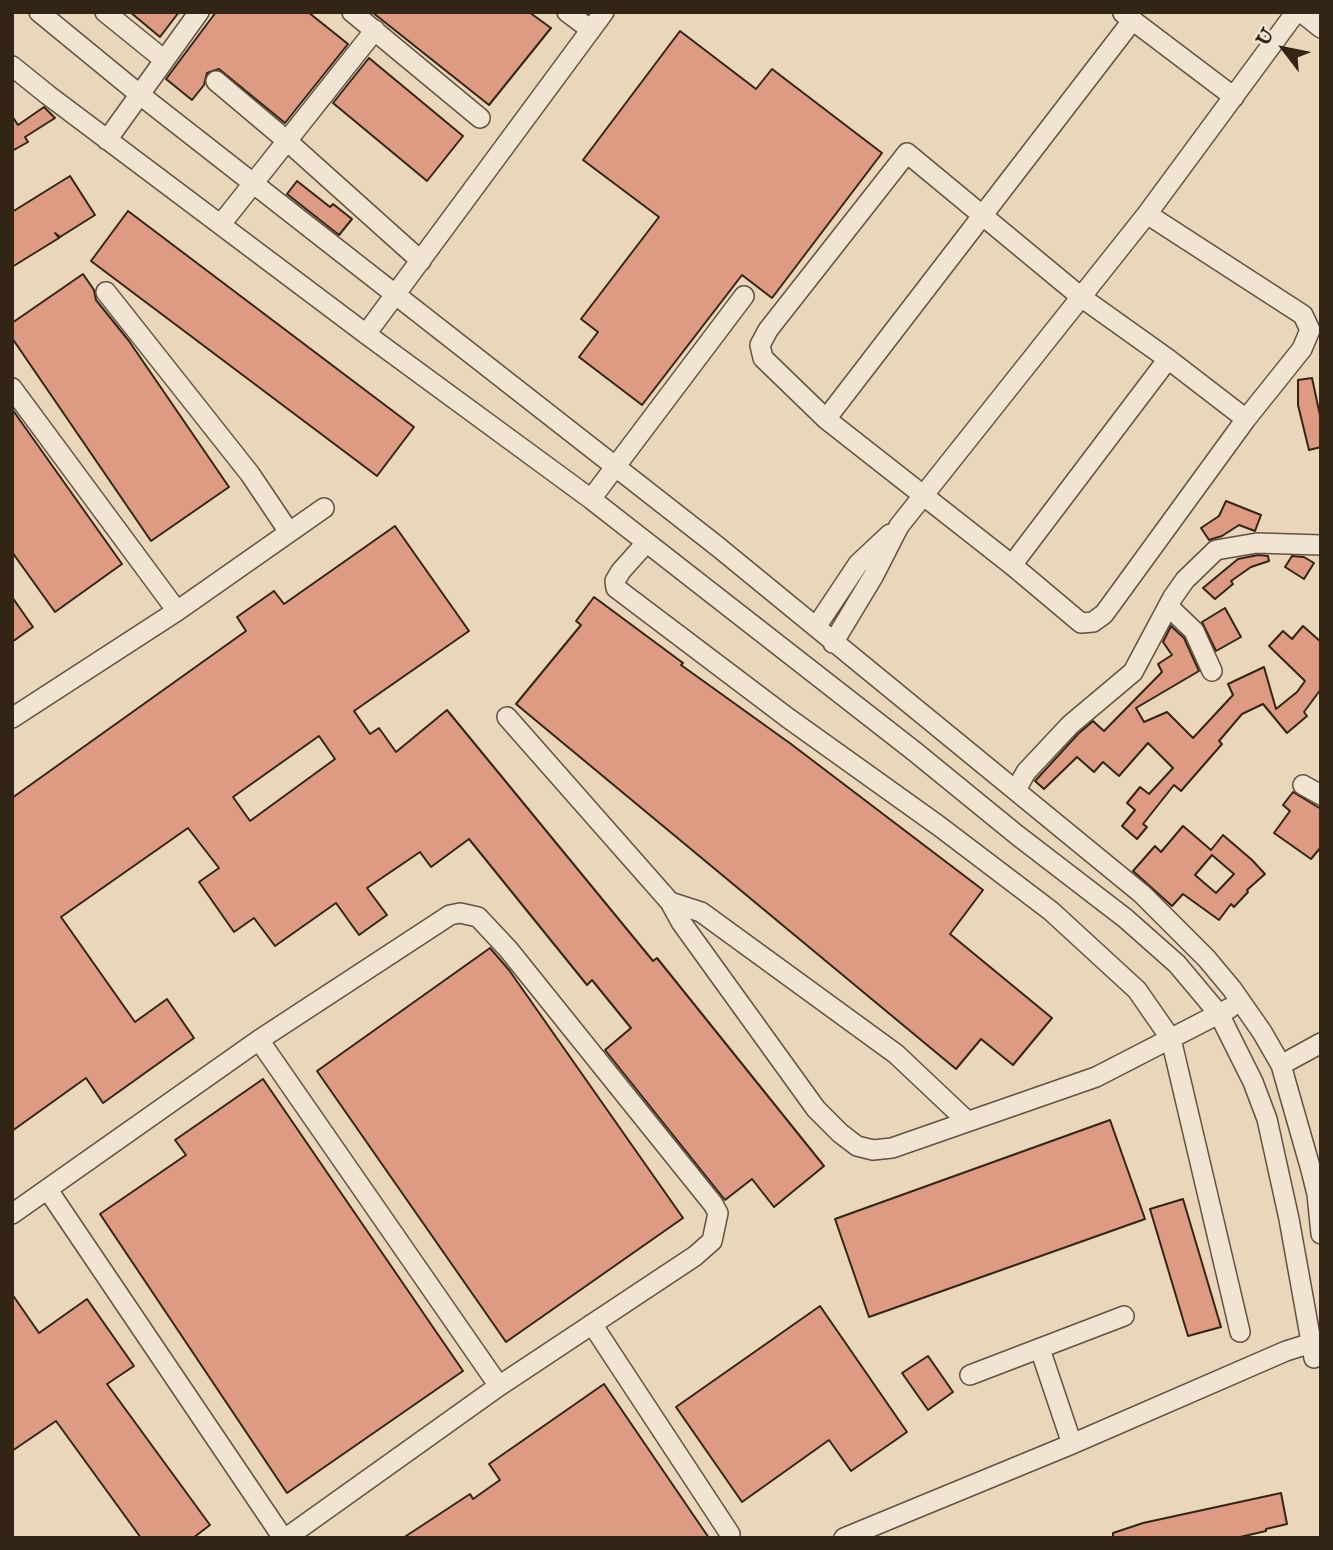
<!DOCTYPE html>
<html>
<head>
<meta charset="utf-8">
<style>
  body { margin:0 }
  #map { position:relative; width:1333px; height:1550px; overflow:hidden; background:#ead6bb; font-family:"IM FELL English",serif }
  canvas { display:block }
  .frame { position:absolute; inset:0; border:14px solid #332515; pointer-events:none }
  .north { position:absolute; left:1249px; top:14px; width:70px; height:70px; -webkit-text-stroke:5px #f1e4d3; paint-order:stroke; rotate:302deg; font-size:19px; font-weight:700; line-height:28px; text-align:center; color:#332515 }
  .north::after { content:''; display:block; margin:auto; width:24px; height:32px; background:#332515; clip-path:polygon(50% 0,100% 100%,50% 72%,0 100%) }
</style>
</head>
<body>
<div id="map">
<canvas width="1333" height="1550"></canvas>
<div class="frame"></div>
<div class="north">U</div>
</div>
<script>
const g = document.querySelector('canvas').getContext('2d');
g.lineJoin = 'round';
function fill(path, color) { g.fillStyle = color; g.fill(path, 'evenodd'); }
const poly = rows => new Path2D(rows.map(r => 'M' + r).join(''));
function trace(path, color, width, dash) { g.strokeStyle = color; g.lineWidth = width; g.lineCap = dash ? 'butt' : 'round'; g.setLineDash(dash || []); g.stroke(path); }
const building = poly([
  [130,12,179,12,160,37,130,12],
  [216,12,308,12,348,44,285,123,219,69,207,73,204,85,192,100,166,79,216,12],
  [372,12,529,12,551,28,489,105,372,12],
  [680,31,756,89,772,69,882,153,772,298,742,275,642,405,579,357,598,332,581,319,659,217,583,160,680,31],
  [369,58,463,136,427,181,333,103,369,58],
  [44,107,55,118,25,137,28,142,12,151,12,116,18,125,44,107],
  [70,176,95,215,60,237,55,233,59,238,12,267,12,212,70,176],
  [297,181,330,207,333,204,352,219,339,235,287,194,297,181],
  [128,211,414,427,377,476,91,261,128,211],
  [83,274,94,290,96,300,129,341,229,487,151,541,12,338,12,323,83,274],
  [1312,378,1321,420,1321,447,1309,450,1298,405,1298,380,1312,378],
  [12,409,122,564,55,612,12,552,12,409],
  [1226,501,1261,515,1255,531,1239,525,1222,536,1209,540,1201,528,1219,516,1226,501],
  [395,526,469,631,354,711,370,734,379,728,396,752,447,710,653,961,657,958,824,1166,774,1207,752,1179,725,1200,605,1050,631,1028,592,980,587,985,469,839,431,867,420,852,367,888,387,915,359,935,336,903,275,946,254,918,234,932,199,882,219,868,188,828,61,917,135,1022,167,999,194,1038,103,1103,86,1078,12,1131,12,798,246,631,237,617,274,591,284,604,395,526],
  [319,736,335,759,250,821,233,797,319,736],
  [1258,555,1268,556,1269,561,1251,567,1231,581,1233,584,1215,599,1203,588,1238,559,1258,555],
  [1292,556,1304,557,1314,563,1304,579,1285,567,1292,556],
  [12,597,33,627,12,642,12,597],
  [594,597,683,663,681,665,791,744,983,890,950,934,1052,1018,1013,1065,981,1039,956,1069,516,704,581,625,576,621,594,597],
  [1225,608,1241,637,1216,651,1202,622,1225,608],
  [1171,626,1184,638,1199,671,1136,708,1144,722,1167,712,1193,738,1233,695,1228,684,1264,667,1276,709,1297,692,1305,681,1269,646,1283,631,1292,639,1303,626,1321,642,1321,689,1304,712,1307,716,1287,733,1263,704,1242,714,1219,741,1222,744,1181,791,1174,785,1143,824,1147,827,1137,839,1122,826,1135,810,1127,803,1140,787,1149,794,1173,768,1148,743,1119,776,1103,762,1094,772,1077,757,1044,789,1035,781,1078,734,1093,721,1104,731,1162,672,1158,664,1172,655,1163,642,1171,626],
  [1293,792,1321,809,1321,847,1311,859,1274,833,1290,811,1283,805,1293,792],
  [1183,826,1211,850,1223,835,1252,860,1265,874,1247,890,1248,892,1234,907,1231,904,1219,920,1183,894,1172,906,1133,871,1155,846,1161,852,1183,826],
  [1212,855,1234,874,1216,893,1195,875,1212,855],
  [490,948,509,970,683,1218,506,1342,317,1071,490,948],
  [263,1079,463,1371,287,1493,100,1214,186,1155,175,1140,263,1079],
  [1110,1120,1145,1219,869,1317,835,1219,1110,1120],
  [1183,1199,1221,1327,1188,1336,1150,1209,1183,1199],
  [12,1294,39,1333,87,1299,134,1366,107,1384,210,1525,193,1538,141,1538,56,1421,12,1451,12,1294],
  [820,1306,907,1432,851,1471,829,1440,742,1502,676,1407,820,1306],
  [928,1356,953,1392,928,1410,902,1373,928,1356],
  [604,1384,709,1538,403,1538,470,1494,473,1499,500,1480,489,1464,604,1384],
  [1281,1493,1287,1524,1266,1529,1266,1531,1236,1538,1113,1538,1113,1533,1143,1523,1281,1493]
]);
const minor = poly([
  [39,12,139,94,717,546,1142,894,1207,959,1232,989,1262,1032,1281,1065,1311,1170,1317,1194,1321,1234],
  [105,12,163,59],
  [352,12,480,118],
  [567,12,591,30],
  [1301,12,1321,28],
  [1123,13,1234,97],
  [12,66,48,95,366,334,591,499,914,751,1017,835,1125,918,1177,964,1219,1014,1253,1082,1267,1119,1289,1219,1314,1358],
  [216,81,286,140,421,261],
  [107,140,199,12],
  [1147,214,1303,315,1310,330,1302,349,1246,419,1104,614,1093,622,1081,623,1012,565,826,419,763,358,760,345,768,330,907,153,1081,297,1168,359,1246,419],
  [221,224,375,30],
  [106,292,250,474,289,532],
  [366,334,604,12],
  [12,388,177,611],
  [826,419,1132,21],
  [591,499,744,296],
  [646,543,621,571,615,581,616,588,788,718,939,826,1051,911,1137,990,1171,1039,1240,1332],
  [1012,565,1168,359],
  [1169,607,1194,631,1212,671],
  [816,627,858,564,890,534],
  [833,643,874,575,899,526,1147,214,1296,12],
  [507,717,670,902,681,922,816,1109,840,1133,857,1146,873,1150,892,1148,1096,1077,1230,1008],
  [12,718,177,611,324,508],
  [1303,785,1321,795],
  [1016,790,1026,772,1070,725,1133,672,1173,597,1185,580,1216,550,1257,543,1321,545],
  [670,902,701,912,896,1054,967,1121],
  [259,1040,499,1386],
  [1281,1065,1321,1043],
  [48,1190,283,1538],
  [12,1214,259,1040,450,915,460,913,478,917,508,949,713,1204,718,1213,712,1241,695,1256,499,1386,286,1538],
  [592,1324,730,1534],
  [1040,1349,1072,1444],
  [970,1375,1124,1316],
  [844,1538,1072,1444,1286,1351,1321,1340]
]);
fill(building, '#dd9b84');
trace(building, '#332515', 2);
trace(minor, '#61513e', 22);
trace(minor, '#f1e4d3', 19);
</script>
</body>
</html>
